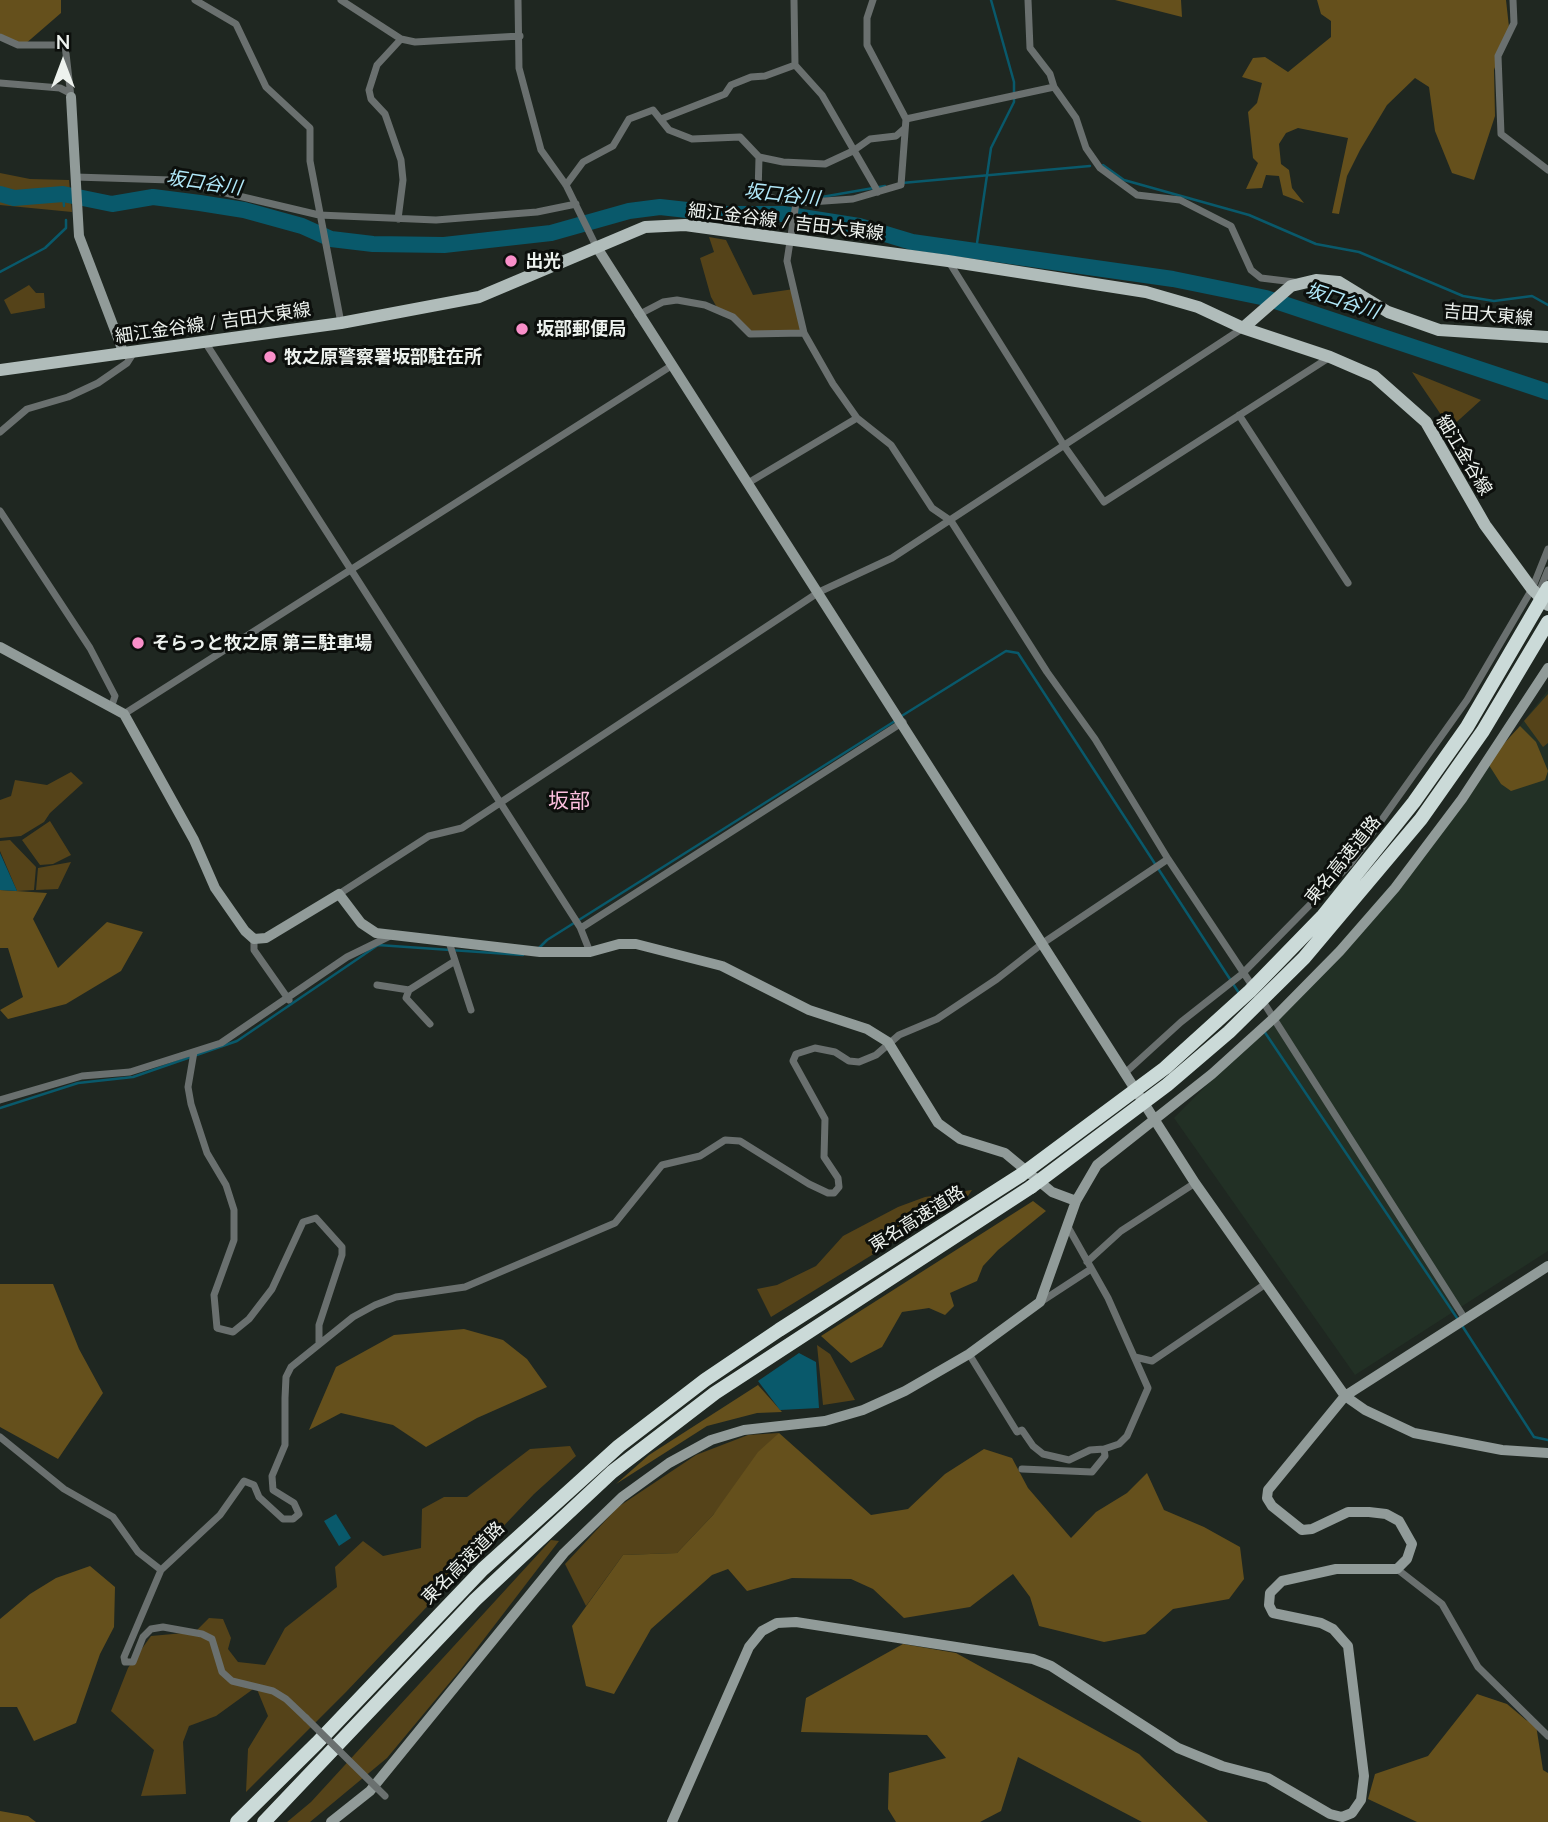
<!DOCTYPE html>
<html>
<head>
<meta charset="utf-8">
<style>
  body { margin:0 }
  #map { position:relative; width:1548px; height:1822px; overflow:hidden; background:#1f2721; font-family:Lato,sans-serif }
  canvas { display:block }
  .north { position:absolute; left:28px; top:28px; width:70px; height:70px; -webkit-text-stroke:5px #0c0f0c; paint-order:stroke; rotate:0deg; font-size:19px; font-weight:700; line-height:28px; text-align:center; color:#edf2ee }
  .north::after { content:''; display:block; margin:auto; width:24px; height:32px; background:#edf2ee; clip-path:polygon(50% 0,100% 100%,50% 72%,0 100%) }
</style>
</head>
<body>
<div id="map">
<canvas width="1548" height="1822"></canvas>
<div class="north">N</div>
</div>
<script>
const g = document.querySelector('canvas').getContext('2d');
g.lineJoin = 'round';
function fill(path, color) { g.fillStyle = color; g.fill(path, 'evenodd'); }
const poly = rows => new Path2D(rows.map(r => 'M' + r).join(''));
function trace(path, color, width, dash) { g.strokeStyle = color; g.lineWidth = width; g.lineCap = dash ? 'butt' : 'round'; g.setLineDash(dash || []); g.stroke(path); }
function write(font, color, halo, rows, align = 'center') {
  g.font = font + ' Lato,"Noto Sans JP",sans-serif'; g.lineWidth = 6; g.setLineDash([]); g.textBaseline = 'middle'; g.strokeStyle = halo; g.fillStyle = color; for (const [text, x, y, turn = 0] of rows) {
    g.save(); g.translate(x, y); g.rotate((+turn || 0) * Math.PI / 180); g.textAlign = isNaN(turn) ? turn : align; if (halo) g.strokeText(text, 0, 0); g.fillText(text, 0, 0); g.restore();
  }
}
const built = poly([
  [1548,690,1548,1251,1355,1375,1174,1118,1275,1017,1437,832]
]);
const green = poly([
  [0,173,30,179,69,180,72,212,0,205],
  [709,237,726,240,753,295,794,289,802,331,750,334,719,311,711,297,700,258,714,252],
  [29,285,36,293,44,293,45,308,11,314,4,300],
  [1412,372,1481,400,1450,428],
  [1548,694,1548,743,1543,747,1524,721],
  [71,772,83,783,50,813,44,822,21,836,0,838,0,800,11,796,15,780,47,785],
  [50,821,71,855,53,864,40,865,22,840],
  [10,840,36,867,34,890,17,891,0,851,0,841],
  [71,862,58,889,36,890,38,868],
  [972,1190,968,1196,771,1317,757,1289,777,1285,816,1266,843,1236,898,1207,925,1197],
  [817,1345,830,1354,855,1400,823,1405],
  [779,1433,713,1515,677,1553,623,1555,586,1606,565,1564,618,1507,696,1455,748,1435],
  [570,1446,576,1456,534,1494,346,1692,246,1792,248,1749,268,1716,256,1687,216,1716,189,1726,183,1742,186,1794,141,1796,154,1750,111,1711,128,1668,151,1636,195,1632,209,1618,223,1619,231,1638,228,1649,238,1662,265,1665,285,1628,337,1587,335,1567,363,1541,383,1556,421,1548,422,1509,444,1497,467,1497,530,1449],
  [551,1540,559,1541,461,1669,387,1758,310,1822,287,1822,311,1802]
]);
const forest = poly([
  [0,0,61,0,61,13,24,45,0,34],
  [1115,0,1181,0,1182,17],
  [1317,0,1506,0,1509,27,1494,70,1495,116,1474,180,1452,173,1435,131,1429,87,1415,78,1387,105,1360,150,1347,176,1339,214,1332,213,1348,138,1298,128,1286,133,1279,144,1281,164,1289,170,1292,188,1304,203,1283,195,1279,176,1266,175,1262,188,1246,189,1258,163,1253,158,1248,112,1257,103,1262,83,1242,77,1253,58,1265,57,1288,72,1331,37,1331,21,1321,14],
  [1520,726,1536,742,1548,771,1545,780,1511,791,1501,784,1487,762],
  [0,890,47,893,33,919,58,968,107,922,143,932,121,971,66,1004,8,1019,0,1010,23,997,8,948,0,948],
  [1033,1201,1046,1211,998,1250,983,1266,977,1281,950,1293,954,1306,945,1315,929,1308,902,1312,882,1347,851,1363,821,1336],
  [0,1284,53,1284,79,1349,103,1393,58,1459,0,1427],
  [464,1329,503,1340,527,1359,547,1387,477,1418,426,1447,393,1425,341,1413,309,1430,336,1367,394,1335],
  [758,1385,782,1412,757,1413,707,1426,616,1484,649,1455],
  [779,1433,871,1515,908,1509,945,1474,984,1449,1012,1458,1028,1488,1071,1538,1096,1512,1127,1493,1147,1473,1164,1510,1204,1527,1240,1547,1244,1579,1229,1599,1173,1609,1145,1634,1104,1642,1039,1626,1030,1597,1013,1574,970,1607,904,1618,873,1589,851,1579,792,1578,747,1591,728,1569,712,1575,651,1629,614,1694,586,1686,572,1626,623,1555,677,1553,713,1515,758,1452],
  [90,1566,115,1587,114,1627,100,1654,76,1723,34,1741,17,1707,0,1707,0,1619,30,1594,56,1578],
  [903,1644,956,1653,1139,1754,1208,1822,1142,1822,1018,1757,1001,1811,980,1822,896,1822,888,1809,889,1773,946,1758,927,1735,801,1732,806,1698],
  [1477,1694,1507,1704,1526,1720,1536,1725,1543,1770,1548,1773,1548,1822,1417,1822,1368,1799,1375,1774,1428,1756],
  [0,1811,28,1816,36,1822,0,1822]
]);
const water = poly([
  [0,853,17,891,0,890],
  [799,1353,816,1362,819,1408,780,1410,758,1381],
  [336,1514,351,1538,339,1546,324,1521]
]);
const stream = poly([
  [1103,165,1124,180,1249,215,1316,244,1359,252,1463,296,1494,301,1532,296,1548,305],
  [902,183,1090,166],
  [63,194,64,206],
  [785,196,809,199],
  [816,198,885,186],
  [783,214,784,207],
  [976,250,991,148,1014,102,1014,82,991,0],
  [0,272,45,248,66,228,66,220],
  [900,717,1006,651,1018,653,1239,993],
  [538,949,547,940,895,721],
  [1264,1031,1457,1318],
  [0,1108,78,1083,133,1077,237,1041,378,945,523,955],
  [1461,1324,1534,1437,1548,1440]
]);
const river = poly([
  [0,194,14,198,63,194,112,204,153,197,200,203,244,210,302,226,331,239,373,244,444,245,551,233,629,211,660,207,723,214,783,214,859,226,912,242,1173,279,1266,298,1548,392]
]);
const street = poly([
  [195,0,236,24,266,87,310,128,310,161,341,323],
  [341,0,401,39,415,42,520,36],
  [518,0,519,68,541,150,566,185,596,246],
  [794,0,795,65,822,95,878,192],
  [1028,0,1030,48,1050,74,1054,87,1076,118,1086,148,1100,168,1137,195,1180,200,1231,226,1251,270,1261,278,1294,282],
  [1513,0,1514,23,1498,56,1501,134,1548,170],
  [0,37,18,45,65,45,71,97],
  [0,83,60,88,70,93],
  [661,119,725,94,731,85,751,77,765,76,795,65],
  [906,119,1054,87],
  [759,157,783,162,825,164,853,151,870,139,896,136,905,128],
  [75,177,171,180,319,215,436,220,537,212,576,204],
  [566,185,583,162,613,146,629,119,653,110,669,130,692,139,740,137,759,157,758,195,796,203,853,199,901,185,906,119,867,45,867,18,873,0],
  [796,203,787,261,804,333,833,384,857,418,891,445,932,508,951,521,1047,672,1095,739,1168,859,1255,990],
  [398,219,403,180,401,160,385,114,371,99,369,90,377,65,401,39],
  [949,262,1065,447,1104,502,1330,357],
  [638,315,663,302,677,300,705,305,733,317,750,334,804,333],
  [205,342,580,927,590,952],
  [1239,415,1348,583],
  [0,432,27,409,68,397,98,383,127,363,134,352],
  [748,483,857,418],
  [0,511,90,648,115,696,111,708],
  [1539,592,1548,570],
  [124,714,671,366],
  [339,894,429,836,462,828,819,592,892,558,1243,328],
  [581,928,903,722],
  [254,939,254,950,289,1000],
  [449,942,471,1010],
  [377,985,409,990],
  [1262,1000,1465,1319],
  [430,1024,406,998,409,990,455,961],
  [194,1052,188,1087,191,1104,207,1153,226,1185,234,1210,234,1240,214,1295,217,1328,233,1332,249,1319,272,1289,303,1222,316,1218,342,1247,342,1255,319,1325,319,1342],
  [1125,1073,1181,1022,1242,974,1351,863,1467,700,1532,589,1548,549],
  [0,1100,82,1076,130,1072,221,1043,347,957,390,936],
  [1087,1262,1121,1231,1195,1183],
  [1042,1301,1091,1269],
  [969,1354,1017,1432,1022,1430,1033,1446,1043,1454,1069,1460,1090,1450,1104,1449],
  [1135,1357,1152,1361,1264,1285],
  [0,1437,64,1489,113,1517,138,1552,161,1570],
  [1022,1469,1092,1472,1105,1456,1104,1449,1119,1444,1127,1436,1148,1388,1108,1298,1068,1227],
  [1397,1569,1442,1604,1478,1667,1548,1736],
  [306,1718,286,1699,273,1691,232,1681,222,1672,212,1639,202,1634,163,1627,151,1629,143,1637,133,1662,125,1662,124,1657,161,1570,220,1515,244,1481,254,1485,259,1497,283,1519,293,1519,299,1514,294,1503,273,1490,272,1476,285,1445,285,1398,286,1377,291,1367,353,1317,375,1305,396,1297,465,1287,615,1223,662,1165,700,1156,725,1140,740,1141,809,1184,828,1193,834,1193,839,1187,838,1178,824,1157,825,1119,793,1061,796,1054,815,1048,835,1052,849,1061,859,1062,876,1055,899,1035,937,1019,997,979,1043,943,1168,859]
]);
const secondary = poly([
  [71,97,79,236,124,354],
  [596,246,1195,1183,1345,1396,1365,1410,1414,1433,1502,1450,1548,1453],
  [0,647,124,714,194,840,215,888,245,931,254,939,266,938,339,894,361,923,376,933,540,952,590,952,619,944,636,944,722,966,809,1010,867,1029,888,1042,938,1123,960,1139,1005,1153,1052,1192,1076,1201],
  [331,1822,370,1791,564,1553,622,1497,669,1463,711,1440,744,1430,825,1421,863,1410,905,1391,969,1354,1040,1302,1076,1201,1097,1165,1212,1074,1275,1017,1340,951,1395,888,1462,799,1548,668],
  [672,1822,749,1647,762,1631,777,1623,796,1622,1033,1659,1051,1666,1178,1748,1222,1766,1268,1778,1330,1814,1342,1817,1352,1813,1361,1800,1364,1776,1348,1646,1333,1629,1321,1623,1273,1613,1269,1605,1270,1593,1282,1581,1336,1569,1397,1569,1407,1559,1412,1544,1399,1521,1386,1514,1369,1512,1348,1512,1312,1529,1302,1530,1272,1506,1267,1498,1268,1490,1345,1396,1548,1266]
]);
const primary = poly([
  [1243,328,1291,286,1316,280,1339,282,1388,312,1439,330,1548,337],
  [0,370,341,323,479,297,645,227,685,225,948,261,1146,292,1198,307,1243,328,1330,357,1374,376,1426,422,1485,525,1532,589,1548,605]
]);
const highway = poly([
  [237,1822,317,1743,483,1569,619,1446,705,1380,779,1330,1021,1175],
  [264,1822,475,1600,612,1472,715,1393,1031,1187]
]);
const streetBridge = poly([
  [306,1718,385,1796]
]);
const highwayBridge = poly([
  [1021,1175,1165,1068,1250,991,1322,917,1414,802,1467,727,1548,588],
  [1031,1187,1167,1085,1229,1032,1304,958,1421,819,1483,731,1548,622]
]);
const markers = [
  [511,261,7,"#f98fc9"],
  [522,329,7,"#f98fc9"],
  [270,357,7,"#f98fc9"],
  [138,643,7,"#f98fc9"]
];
const streetNames = [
  ["細江金谷線 / 吉田大東線",786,222,7],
  ["吉田大東線",1488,315,5],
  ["細江金谷線 / 吉田大東線",213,323,-8],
  ["細江金谷線",1464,455,59],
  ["東名高速道路",1343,860,-51],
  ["東名高速道路",917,1219,-32],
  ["東名高速道路",463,1563,-45]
];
const poiNames = [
  ["出光",525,261],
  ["坂部郵便局",536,329],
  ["牧之原警察署坂部駐在所",284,357],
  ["そらっと牧之原 第三駐車場",152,643]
];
const waterNames = [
  ["坂口谷川",204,183,8],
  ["坂口谷川",782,195,6],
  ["坂口谷川",1342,301,18]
];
const quarterNames = [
  ["坂部",569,801]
];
fill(built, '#223025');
fill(green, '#554319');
fill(forest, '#65501c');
fill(water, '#09596b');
trace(stream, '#09596b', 2.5);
trace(river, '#09596b', 16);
trace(street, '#6a706f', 7);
trace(secondary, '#919b99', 10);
trace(primary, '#b0bcba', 12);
trace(highway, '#cbdad8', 14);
trace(streetBridge, '#6a706f', 7);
trace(highwayBridge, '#cbdad8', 14);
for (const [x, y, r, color] of markers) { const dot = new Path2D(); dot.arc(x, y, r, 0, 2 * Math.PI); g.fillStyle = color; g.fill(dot); trace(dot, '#0c0f0c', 2.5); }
write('18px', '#edf2ee', '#0c0f0c', streetNames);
write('bold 18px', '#edf2ee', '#0c0f0c', poiNames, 'left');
write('italic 19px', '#b1e9fa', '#0c0f0c', waterNames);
write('21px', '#fcbfde', '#0c0f0c', quarterNames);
</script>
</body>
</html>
